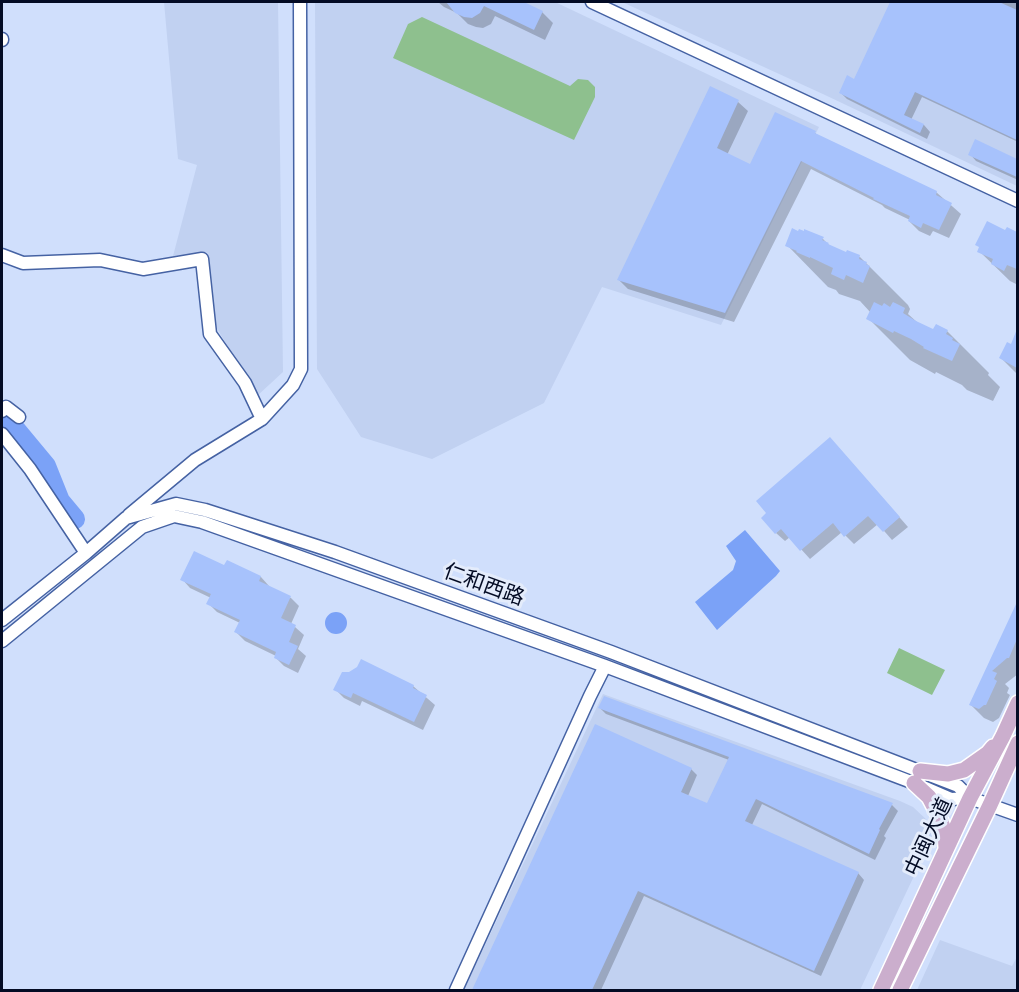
<!DOCTYPE html>
<html>
<head>
<meta charset="utf-8">
<style>
  body { margin:0 }
  #map { position:relative; width:1019px; height:992px; overflow:hidden; background:#d0dffc; font-family:Inter,sans-serif }
  canvas { display:block }
  .frame { position:absolute; inset:0; border:3px solid #030b24; pointer-events:none }
</style>
</head>
<body>
<div id="map">
<canvas width="1019" height="992"></canvas>
<div class="frame"></div>
</div>
<script>
const g = document.querySelector('canvas').getContext('2d');
g.lineJoin = 'round';
function fill(path, color) { g.fillStyle = color; g.fill(path, 'evenodd'); }
const poly = rows => new Path2D(rows.map(r => 'M' + r).join(''));
function trace(path, color, width, dash) { g.strokeStyle = color; g.lineWidth = width; g.lineCap = dash ? 'butt' : 'round'; g.setLineDash(dash || []); g.stroke(path); }
function write(font, color, halo, rows, align = 'center') {
  g.font = font + ' Inter,"Noto Sans SC",sans-serif'; g.lineWidth = 6; g.setLineDash([]); g.textBaseline = 'middle'; g.strokeStyle = halo; g.fillStyle = color; for (const [text, x, y, turn = 0] of rows) {
    g.save(); g.translate(x, y); g.rotate((+turn || 0) * Math.PI / 180); g.textAlign = isNaN(turn) ? turn : align; if (halo) g.strokeText(text, 0, 0); g.fillText(text, 0, 0); g.restore();
  }
}
const built = poly([
  [164,2,278,2,283,372,257,396,215,325,204,253,173,256,197,165,178,159],
  [315,2,555,2,819,127,721,325,602,287,544,403,432,459,361,437,317,369],
  [622,2,1017,2,1017,186,825,95],
  [603,694,900,801,913,807,928,821,932,838,860,990,464,990],
  [940,940,1012,966,1017,957,1017,990,917,990]
]);
const green = poly([
  [422,17,570,86,578,79,588,80,595,87,595,97,574,140,393,58,408,24],
  [899,648,945,670,932,695,887,673]
]);
const water = poly([
  [745,530,780,571,776,576,717,630,695,602,733,570,736,561,726,546],
  '325 623a11 11 0 1 1 22 0a11 11 0 1 1-22 0Z'
]);
const shadow = poly([
  [438,2,521,2,542,12,553,23,545,40,495,16,491,24,483,28,476,27,468,24,457,13,444,7],
  [892,2,1018,2,1018,142,922,97,911,120,924,125,930,132,927,139,847,99,840,92,855,81],
  [710,88,738,102,748,111,727,155,750,166,815,133,819,136,936,192,961,214,949,238,933,231,930,236,919,231,909,221,910,220,885,208,882,205,811,169,734,322,628,289,619,280],
  [970,154,1016,160,1018,157,1018,180,976,161],
  [1007,229,1018,234,1018,285,1010,281,979,251,1005,232],
  [823,239,832,248,860,257,908,305,910,309,908,314,918,323,934,331,947,331,989,373,988,375,1000,387,993,401,967,390,962,385,936,372,935,374,910,360,868,318,871,313,860,301,839,294,836,290,828,287,787,245],
  [1012,344,1018,346,1018,375,1001,358],
  [838,447,908,527,892,540,878,524,854,544,842,532,810,559,790,537,785,541,776,533],
  [228,562,261,577,269,586,269,587,291,598,299,606,291,624,295,627,304,635,298,649,306,656,298,673,284,666,275,657,276,656,245,641,236,632,240,623,217,612,208,603,211,598,190,588,182,579,225,567],
  [1018,604,1018,674,1005,684,1009,688,1007,693,1010,695,999,718,993,722,984,718,970,704],
  [413,686,435,705,423,730,362,701,360,706,344,698,335,689],
  [600,708,892,805,898,811,884,836,886,838,875,860,762,804,752,825,858,873,864,880,821,976,644,896,601,990,474,990,596,726,691,769,697,775,688,796,708,805,729,760,606,714]
]);
const river = poly([
  [2,413,46,466,60,501,75,519]
]);
const building = poly([
  [446,2,524,2,543,11,534,30,484,6,480,13,472,18,464,17,455,13],
  [890,2,999,2,1017,10,1017,140,915,92,904,115,924,124,920,133,839,93,847,75,854,79],
  [710,86,739,100,717,148,750,164,775,112,816,131,815,133,937,191,936,195,952,203,939,230,923,223,921,228,908,221,910,216,873,199,874,198,801,161,725,313,617,280],
  [975,139,1017,159,1017,177,968,155],
  [987,221,1005,230,1007,227,1017,232,1017,269,1007,265,1004,271,991,264,993,259,977,252,979,247,975,245],
  [792,228,798,231,799,229,804,231,804,229,824,237,822,240,829,243,828,244,846,252,847,250,860,255,859,259,867,262,866,264,870,266,863,283,846,275,844,280,831,274,833,268,810,257,810,258,796,252,797,251,785,246],
  [874,302,882,306,884,303,890,307,893,302,905,308,903,313,916,321,933,329,936,324,948,330,946,334,953,338,952,340,960,344,952,361,923,348,924,347,911,339,894,331,893,333,866,319],
  [1017,329,1017,368,999,358,1007,342,1011,344],
  [830,437,900,517,883,532,868,516,844,537,833,523,800,551,781,529,775,534,761,518,766,513,756,501],
  [194,551,224,565,227,560,261,576,259,581,291,596,281,618,296,625,289,642,298,646,289,665,274,658,276,652,234,632,240,620,206,604,211,594,180,580],
  [1017,602,1017,639,1009,658,1007,658,992,671,997,673,994,679,997,681,986,705,984,705,979,709,969,705],
  [361,659,414,685,413,688,427,695,414,722,353,693,351,698,333,690,342,672,349,672,357,667],
  [604,696,893,803,879,829,880,830,869,854,756,799,745,821,859,872,814,971,638,891,592,990,472,990,595,724,692,768,681,792,707,803,729,757,598,708]
]);
const minor = poly([
  [592,2,1018,201],
  [2,39,2,40],
  [2,255,23,263,100,260,143,269,202,259,210,334,245,383,262,419],
  [2,411,6,407,19,417],
  [2,434,30,469,86,553],
  [129,515,195,460,262,419,293,385,301,369,300,2],
  [2,620,86,553,126,518,176,504,205,510,335,552,611,652,958,786,970,798],
  [2,641,142,527,174,516,202,522,605,666,914,783,951,799,970,798,1018,815],
  [456,990,590,696,605,666]
]);
const major = poly([
  [920,771,948,774,964,770,988,753,993,747],
  [914,783,929,797,939,816,945,833,946,848],
  [881,990,970,798,1003,736,1018,703],
  [900,990,990,805,1018,743]
]);
const streetNames = [
  ["仁和西路",484,585,20],
  ["中闽大道",929,837,-65]
];
fill(built, '#c1d1f1');
fill(green, '#8ec08e');
fill(water, '#7ba2f7');
fill(shadow, '#0003');
trace(river, '#7ba2f7', 20);
fill(building, '#a7c2fc');
trace(minor, '#4562a3', 15);
trace(major, '#fff', 18);
trace(minor, '#fff', 12);
trace(major, '#cbaecd', 15);
write('21px', '#030b24', '#e4ecfb', streetNames);
</script>
</body>
</html>
